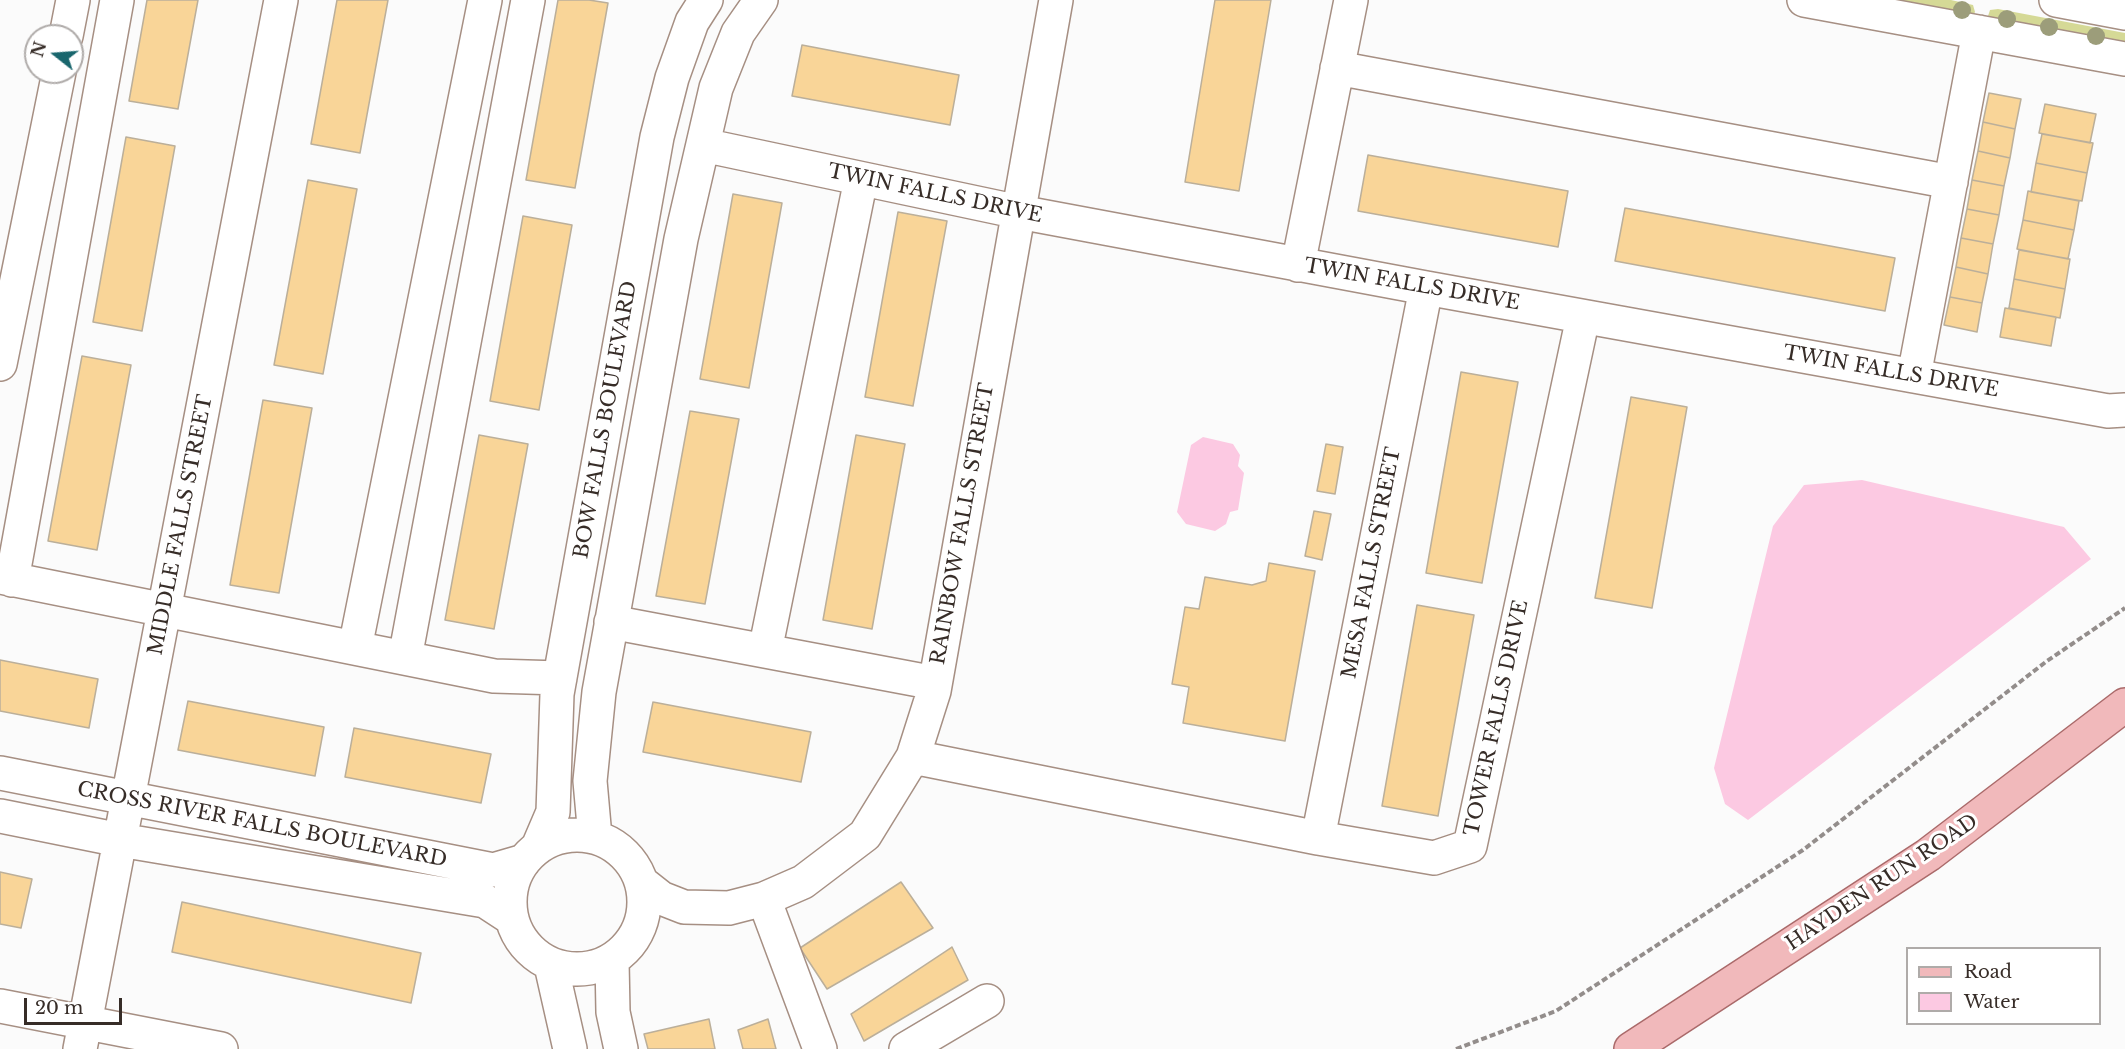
<!DOCTYPE html>
<html>
<head>
<meta charset="utf-8">
<style>
  body { margin:0 }
  #map { position:relative; width:2125px; height:1049px; overflow:hidden; background:#fbfbfb; font-family:"Libre Baskerville",serif }
  canvas { display:block }
  .legend { position:absolute; left:1906px; top:947px; width:195px; height:78px; box-sizing:border-box; background:#fff; border:2px solid #afaba9; margin:0; padding:8px 10px; list-style:none; font-size:18px; color:#372d28 }
  .legend li { display:flex; align-items:center; gap:12px; height:30px }
  .legend b { width:30px; border:2px solid #afaba9 }
  .north { position:absolute; left:24px; top:24px; width:60px; height:60px; box-sizing:border-box; background:#fff; border:2px solid #afaba9; border-radius:50%; rotate:287deg; font-size:16px; font-weight:700; line-height:24px; text-align:center; color:#372d28 }
  .north::after { content:''; display:block; margin:auto; width:21px; height:27px; background:#19666d; clip-path:polygon(50% 0,100% 100%,50% 72%,0 100%) }
  .scale { position:absolute; left:24px; top:998px; width:98px; height:27px; box-sizing:border-box; border:3px solid #372d28; border-top:0; padding-left:8px; font-size:18px; line-height:21px; white-space:nowrap; color:#372d28; -webkit-text-stroke:4px #fff; paint-order:stroke }
</style>
</head>
<body>
<div id="map">
<canvas width="2125" height="1049"></canvas>
<ul class="legend">
<li><b style="height:8px;background:#f1b9bb"></b>Road</li>
<li><b style="height:16px;background:#fcc9e2"></b>Water</li>
</ul>
<div class="north">N</div>
<div class="scale">20 m</div>
</div>
<script>
const g = document.querySelector('canvas').getContext('2d');
g.lineJoin = 'round';
function fill(path, color) { g.fillStyle = color; g.fill(path, 'evenodd'); }
const poly = rows => new Path2D(rows.map(r => 'M' + r).join(''));
function trace(path, color, width, dash) { g.strokeStyle = color; g.lineWidth = width; g.lineCap = dash ? 'butt' : 'round'; g.setLineDash(dash || []); g.stroke(path); }
function write(font, color, halo, rows, align = 'center') {
  g.font = font + ' "Libre Baskerville",serif'; g.lineWidth = 6; g.setLineDash([]); g.textBaseline = 'middle'; g.strokeStyle = halo; g.fillStyle = color; for (const [text, x, y, turn = 0] of rows) {
    g.save(); g.translate(x, y); g.rotate((+turn || 0) * Math.PI / 180); g.textAlign = isNaN(turn) ? turn : align; if (halo) g.strokeText(text, 0, 0); g.fillText(text, 0, 0); g.restore();
  }
}
const green = poly([
  [1871,0,1951,0,1973,5,1975,12,1973,16],
  [1998,9,2125,33,2125,49,1987,19,1990,10]
]);
const water = poly([
  [1203,437,1233,444,1240,455,1238,466,1244,473,1238,510,1230,512,1226,524,1215,531,1186,524,1177,512,1191,445],
  [1862,480,2064,527,2091,559,1748,820,1725,804,1714,768,1773,526,1804,485]
]);
const building = poly([
  [147,0,198,0,178,109,129,101,147,0],
  [337,0,388,0,360,153,311,144,337,0],
  [558,0,589,0,608,3,575,188,526,180,558,0],
  [1215,0,1271,0,1239,191,1185,182,1215,0],
  [802,45,959,75,950,125,792,96,802,45],
  [1989,93,2021,99,2015,129,1983,122,1989,93],
  [2045,104,2096,114,2090,143,2039,133,2045,104],
  [1983,122,2015,129,2010,158,1978,151,1983,122],
  [2042,134,2093,143,2087,173,2036,163,2042,134],
  [126,137,175,146,142,331,93,322,126,137],
  [1978,151,2010,158,2004,186,1972,180,1978,151],
  [1368,155,1568,191,1558,247,1358,211,1368,155],
  [2036,163,2087,173,2082,201,2031,192,2036,163],
  [308,180,357,189,323,374,274,365,308,180],
  [1972,180,2004,186,1999,215,1967,209,1972,180],
  [2028,191,2079,201,2074,230,2023,220,2028,191],
  [733,194,782,203,749,388,700,379,733,194],
  [1625,208,1895,258,1885,311,1615,261,1625,208],
  [1967,209,1999,215,1993,244,1961,238,1967,209],
  [898,212,947,221,913,406,865,397,898,212],
  [523,216,572,225,539,410,490,401,523,216],
  [2023,220,2074,230,2068,259,2017,249,2023,220],
  [1961,238,1993,244,1988,274,1956,267,1961,238],
  [2019,250,2070,259,2065,289,2014,279,2019,250],
  [1956,267,1988,274,1982,303,1950,297,1956,267],
  [2014,279,2065,289,2060,318,2009,308,2014,279],
  [1950,297,1982,303,1977,332,1944,325,1950,297],
  [2005,308,2056,317,2051,346,2000,337,2005,308],
  [82,356,131,365,97,550,48,541,82,356],
  [1461,372,1518,382,1482,583,1426,573,1461,372],
  [1631,397,1687,407,1652,608,1595,598,1631,397],
  [263,400,312,408,279,593,230,585,263,400],
  [690,411,739,419,705,604,656,596,690,411],
  [479,435,528,444,494,629,445,620,479,435],
  [856,435,905,444,872,629,823,620,856,435],
  [1326,444,1343,447,1335,494,1317,491,1326,444],
  [1314,511,1331,514,1322,560,1305,556,1314,511],
  [1269,563,1315,571,1285,741,1183,723,1189,687,1172,684,1185,607,1199,609,1205,577,1252,585,1266,581,1269,563],
  [1417,605,1474,615,1438,816,1382,806,1417,605],
  [0,660,98,679,89,728,0,711,0,660],
  [188,701,324,727,315,776,178,750,188,701],
  [653,702,811,732,801,782,643,752,653,702],
  [354,728,491,754,481,803,345,777,354,728],
  [0,872,32,879,21,928,0,924,0,872],
  [901,882,933,928,827,989,800,948,901,882],
  [182,902,421,953,411,1003,172,952,182,902],
  [952,947,968,980,864,1041,851,1014,952,947],
  [709,1019,715,1049,648,1049,644,1034,709,1019],
  [768,1019,776,1049,743,1049,738,1030,768,1019]
]);
const path = poly([
  [1456,1049,1556,1011,1803,850,2047,661,2125,608]
]);
const minor = poly([
  [1804,0,2125,59],
  [2056,0,2125,13],
  [66,36,73,0],
  [1337,68,1951,182],
  [703,145,1019,212,1426,288,2108,411,2125,410],
  [1298,265,1351,0],
  [0,364,59,72],
  [1914,376,1979,32],
  [0,577,494,676,560,678],
  [12,580,117,0],
  [611,622,935,683],
  [355,648,485,0],
  [765,651,861,179],
  [405,658,528,0],
  [913,757,1318,838,1434,858,1470,846,1583,317],
  [0,773,493,870,524,861],
  [0,816,120,840,485,901,511,918],
  '510 902a67 67 0 1 1 134 0a67 67 0 1 1-134 0Z',
  [595,837,590,781,599,692,681,239,716,88,738,33,761,0],
  [1318,838,1426,288],
  [538,847,553,812,557,694,657,137,672,78,692,22,706,0],
  [642,883,661,898,684,907,729,908,764,899,803,882,865,835,913,757,934,691,1056,0],
  [764,899,820,1049],
  [612,961,613,1012,621,1049],
  [551,965,570,1049],
  [0,1006,221,1049],
  [80,1049,281,0],
  [906,1049,987,1001]
]);
const major = poly([
  [1631,1049,1928,855,2125,705]
]);
const trees = [
  [1962,10],
  [2007,19],
  [2049,27],
  [2096,36]
];
const streetNames = [
  ["TWIN FALLS DRIVE",935,194,12],
  ["TWIN FALLS DRIVE",1412,285,10],
  ["TWIN FALLS DRIVE",1891,372,10],
  ["BOW FALLS BOULEVARD",606,420,-80],
  ["RAINBOW FALLS STREET",963,524,-80],
  ["MIDDLE FALLS STREET",181,525,-79],
  ["MESA FALLS STREET",1372,563,-79],
  ["TOWER FALLS DRIVE",1497,718,-78],
  ["CROSS RIVER FALLS BOULEVARD",262,825,11],
  ["HAYDEN RUN ROAD",1882,883,-34]
];
fill(green, '#d5d996');
fill(water, '#fcc9e2');
fill(building, '#f9d598');
trace(building, '#bbaf9a', 1.5);
trace(minor, '#a68f83', 36);
trace(major, '#aa6a6a', 36);
trace(path, '#938d8b', 4, [6, 3]);
trace(minor, '#fff', 33);
trace(major, '#f1b9bb', 33);
g.fillStyle = '#9c9d7a';
for (const [x, y] of trees) { g.beginPath(); g.arc(x, y, 9, 0, 2 * Math.PI); g.fill(); }
write('20px', '#372d28', '#fff', streetNames);
</script>
</body>
</html>
